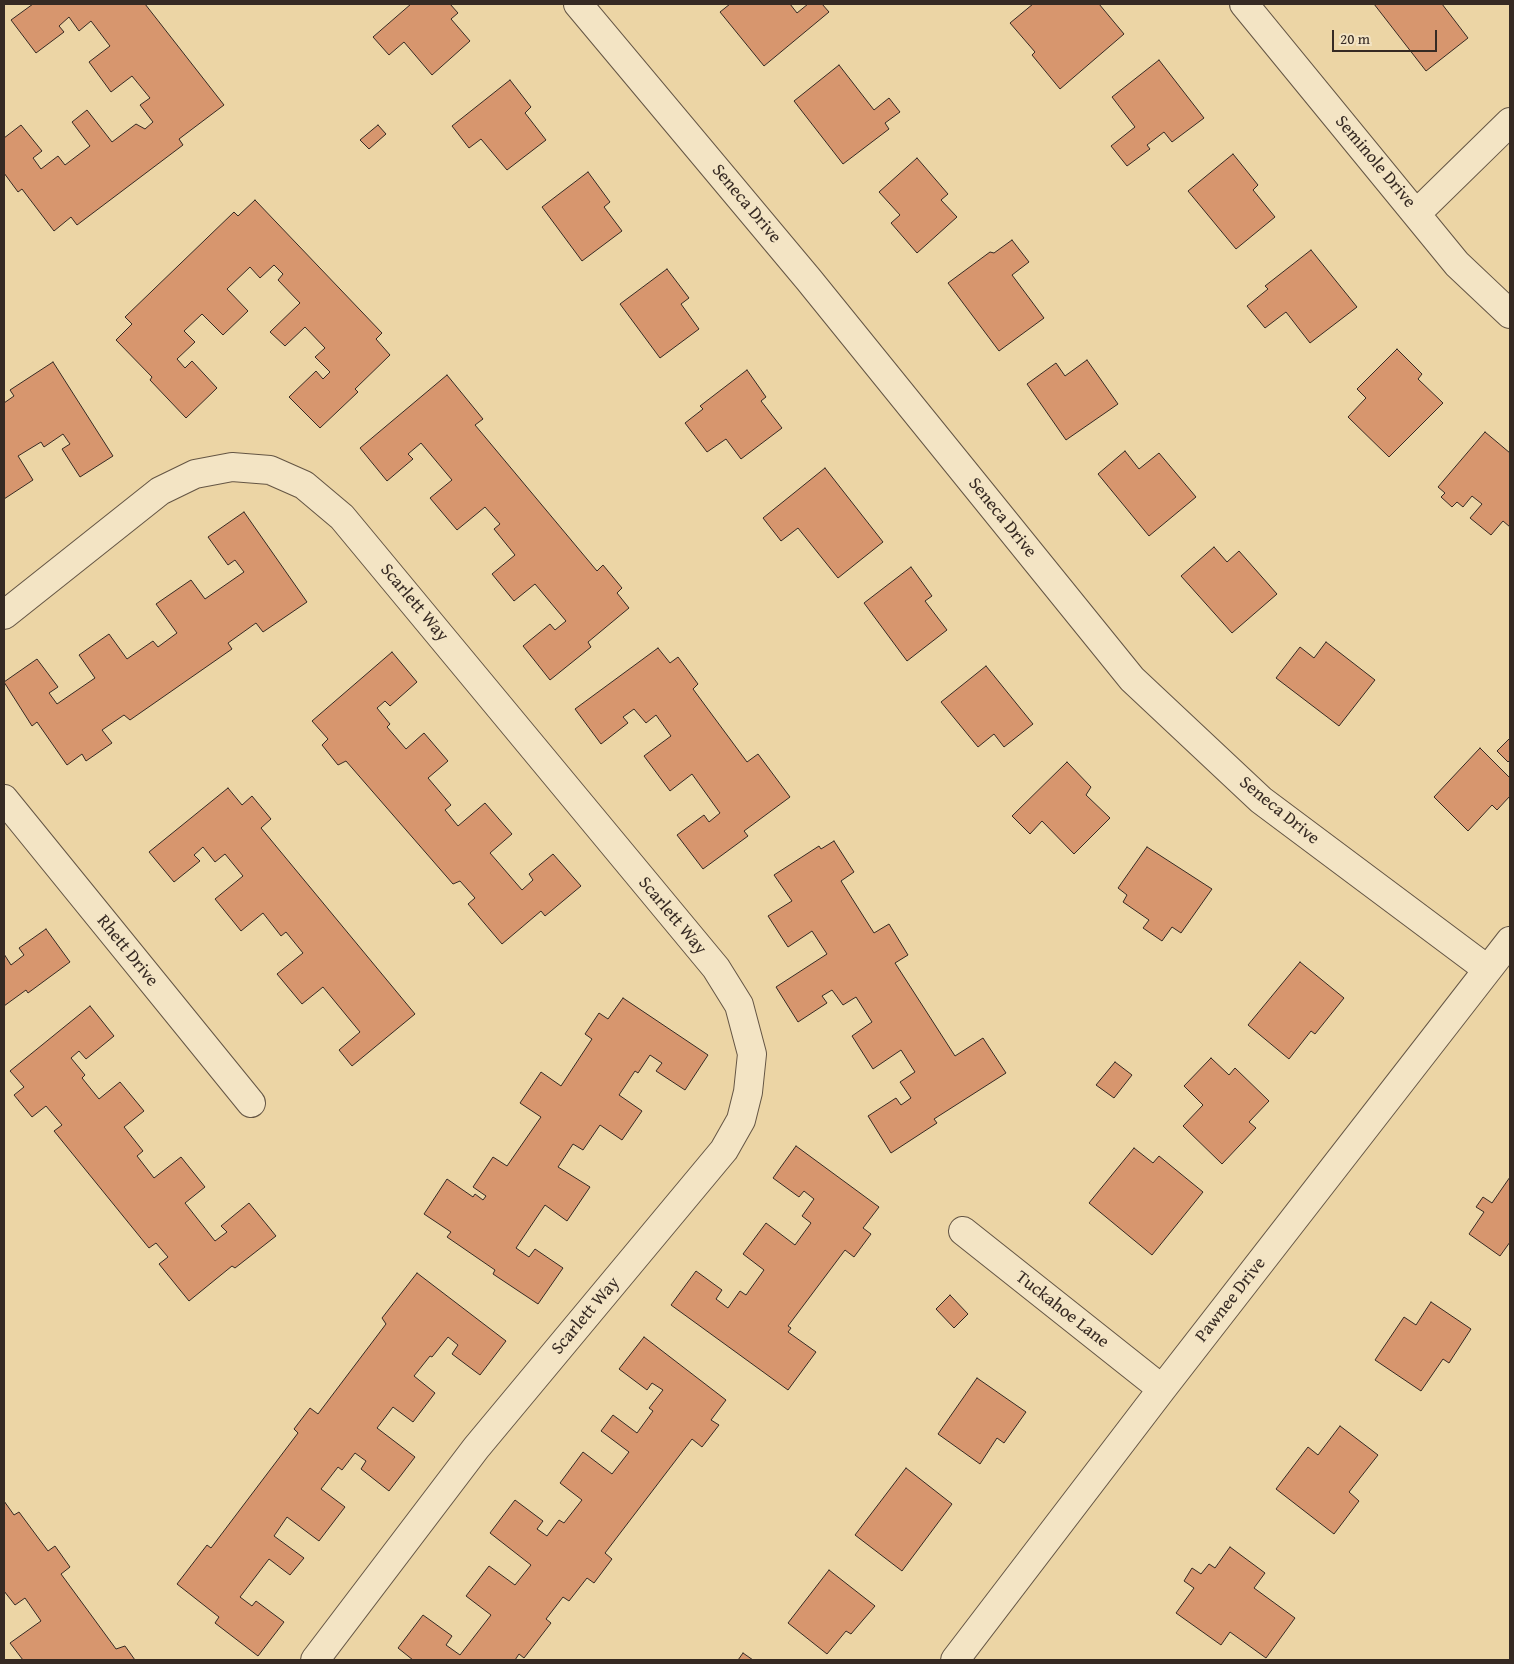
<!DOCTYPE html>
<html>
<head>
<meta charset="utf-8">
<style>
  body { margin:0 }
  #map { position:relative; width:1514px; height:1664px; overflow:hidden; background:#ecd5a5; font-family:"Gentium Book Plus",serif }
  canvas { display:block }
  .frame { position:absolute; inset:0; border:5px solid #362a23; pointer-events:none }
  .scale { position:absolute; left:1332px; top:30px; width:105px; height:22px; box-sizing:border-box; border:2px solid #362a23; border-top:0; padding-left:6px; font-size:15px; line-height:18px; white-space:nowrap; color:#362a23; -webkit-text-stroke:4px #f3e4c4; paint-order:stroke }
</style>
</head>
<body>
<div id="map">
<canvas width="1514" height="1664"></canvas>
<div class="frame"></div>
<div class="scale">20 m</div>
</div>
<script>
const g = document.querySelector('canvas').getContext('2d');
g.lineJoin = 'round';
function fill(path, color) { g.fillStyle = color; g.fill(path, 'evenodd'); }
const poly = rows => new Path2D(rows.map(r => 'M' + r).join(''));
function trace(path, color, width, dash) { g.strokeStyle = color; g.lineWidth = width; g.lineCap = dash ? 'butt' : 'round'; g.setLineDash(dash || []); g.stroke(path); }
function write(font, color, halo, rows, align = 'center') {
  g.font = font + ' "Gentium Book Plus",serif'; g.lineWidth = 4; g.setLineDash([]); g.textBaseline = 'middle'; g.strokeStyle = halo; g.fillStyle = color; for (const [text, x, y, turn = 0] of rows) {
    g.save(); g.translate(x, y); g.rotate((+turn || 0) * Math.PI / 180); g.textAlign = isNaN(turn) ? turn : align; if (halo) g.strokeText(text, 0, 0); g.fillText(text, 0, 0); g.restore();
  }
}
const building = poly([
  [33,4,145,4,224,105,179,139,183,145,77,225,71,217,54,231,22,189,18,192,4,173,4,138,21,125,42,151,33,158,41,169,58,156,65,165,90,146,72,122,87,110,112,142,136,124,145,129,153,122,140,105,150,98,132,76,111,92,89,62,110,46,91,21,79,31,69,17,59,26,64,32,36,53,11,20,33,4],
  [411,4,450,4,458,13,451,19,470,41,432,75,404,42,389,55,373,37,411,4],
  [730,4,790,4,797,13,808,4,822,4,829,12,764,66,720,12,730,4],
  [1033,4,1099,4,1124,34,1060,89,1032,55,1035,52,1010,23,1033,4],
  [1374,4,1442,4,1468,38,1426,71,1374,4],
  [1159,60,1204,118,1172,142,1164,132,1147,145,1150,149,1127,166,1111,146,1135,127,1112,97,1159,60],
  [839,65,874,110,889,98,900,112,885,123,889,129,843,164,794,101,839,65],
  [510,80,531,107,525,113,546,140,507,170,481,139,469,148,452,126,510,80],
  [378,125,386,134,369,149,360,140,378,125],
  [1233,154,1258,185,1253,190,1275,217,1236,249,1188,191,1233,154],
  [917,158,948,194,941,200,957,217,917,253,891,223,900,215,879,192,917,158],
  [588,172,610,202,604,207,622,231,582,261,542,207,588,172],
  [255,200,382,333,376,339,390,355,355,389,358,392,320,428,289,397,316,371,323,379,330,372,315,357,325,348,305,327,285,346,270,332,300,303,278,280,283,274,274,265,260,278,250,267,227,289,248,311,223,335,202,314,184,331,195,342,177,359,185,368,192,361,217,388,186,418,150,380,152,377,116,340,132,324,125,317,234,212,238,216,255,200],
  [1012,240,1029,262,1012,275,1044,318,999,351,948,283,990,252,994,253,1012,240],
  [1311,250,1357,307,1310,343,1286,312,1265,328,1247,306,1268,289,1265,286,1311,250],
  [667,269,689,298,681,304,699,329,660,358,620,304,667,269],
  [1397,349,1422,374,1418,379,1443,403,1389,457,1348,417,1366,398,1357,389,1397,349],
  [1087,360,1118,404,1066,440,1027,384,1056,363,1065,376,1087,360],
  [53,362,113,456,80,477,62,449,70,444,63,434,44,447,41,442,18,456,33,480,4,499,4,403,14,396,10,390,53,362],
  [747,370,766,397,761,401,782,428,741,459,726,439,707,452,685,423,703,409,700,406,747,370],
  [447,375,483,419,475,425,597,571,603,565,622,588,617,593,629,608,588,642,591,647,550,680,523,646,550,624,555,630,566,621,535,584,514,601,492,574,515,555,494,529,500,524,485,507,457,530,430,498,452,480,421,443,408,454,413,459,387,481,360,448,447,375],
  [1485,432,1510,453,1510,527,1503,521,1491,535,1470,518,1482,504,1472,496,1463,507,1457,502,1452,507,1441,497,1445,493,1438,487,1485,432],
  [1125,451,1139,469,1159,453,1196,497,1149,536,1098,474,1125,451],
  [825,468,883,542,838,578,798,528,781,541,763,518,825,468],
  [244,512,307,602,263,632,256,623,228,643,232,649,130,720,124,715,102,730,112,743,86,761,82,754,67,765,37,722,32,726,4,682,37,659,58,687,49,693,57,704,95,678,79,655,109,634,127,659,153,641,158,647,177,633,156,604,191,580,205,599,244,572,235,560,228,565,208,537,244,512],
  [1214,547,1227,562,1239,551,1277,594,1232,633,1181,576,1214,547],
  [911,567,932,596,925,601,947,630,907,661,864,603,911,567],
  [1326,642,1375,680,1339,726,1276,678,1300,647,1314,658,1326,642],
  [658,648,670,663,678,657,698,684,693,689,747,762,758,754,790,797,744,831,748,836,703,869,677,835,704,815,709,822,720,813,692,774,670,791,644,756,671,736,656,715,646,723,634,709,623,717,628,723,601,744,575,709,658,648],
  [392,652,417,682,390,706,385,701,377,708,390,724,387,727,406,749,424,733,448,761,428,778,451,805,445,810,458,826,485,803,512,834,490,853,522,890,533,880,529,874,553,854,581,886,545,916,541,911,502,944,468,904,475,898,460,881,453,884,346,761,338,765,322,745,328,739,312,721,392,652],
  [986,666,1033,724,1004,747,994,734,978,747,941,702,986,666],
  [1510,738,1510,760,1508,762,1497,751,1510,738],
  [1480,748,1510,778,1510,796,1497,810,1492,805,1468,831,1434,797,1480,748],
  [1067,762,1091,787,1086,795,1110,818,1074,854,1042,821,1030,834,1012,816,1067,762],
  [228,788,242,805,252,796,271,819,261,828,415,1014,352,1066,339,1050,360,1032,323,987,302,1004,277,974,303,953,286,932,281,936,263,913,241,931,215,899,243,876,225,854,215,862,203,847,194,855,200,861,174,882,149,852,228,788],
  [834,841,854,872,841,881,874,933,889,924,908,955,895,963,955,1056,983,1038,1006,1073,934,1119,937,1123,891,1153,868,1116,896,1098,901,1105,911,1098,900,1082,915,1072,901,1050,873,1069,852,1036,872,1022,856,997,843,1005,832,990,822,996,827,1003,798,1022,776,987,827,954,812,931,788,947,768,916,792,901,774,875,819,846,821,849,834,841],
  [1147,847,1212,889,1181,933,1172,927,1162,941,1143,928,1149,920,1123,902,1127,895,1118,888,1147,847],
  [46,929,70,962,28,993,26,990,4,1006,4,954,11,965,24,955,19,948,46,929],
  [1300,962,1344,998,1315,1034,1311,1031,1289,1059,1248,1025,1300,962],
  [623,998,708,1055,685,1090,656,1071,662,1063,650,1055,638,1073,635,1071,619,1095,642,1111,622,1140,600,1125,583,1150,573,1144,558,1167,590,1187,567,1221,545,1205,516,1248,529,1257,535,1249,563,1268,538,1304,493,1274,495,1270,447,1237,451,1232,424,1214,447,1179,473,1197,475,1194,483,1200,486,1196,473,1187,493,1157,507,1166,541,1117,520,1103,541,1072,561,1086,592,1039,585,1034,599,1013,608,1019,623,998],
  [90,1006,114,1036,86,1059,79,1051,71,1058,85,1075,82,1078,99,1099,120,1082,144,1111,124,1127,143,1151,137,1156,154,1178,181,1157,205,1187,185,1203,215,1241,227,1232,221,1226,249,1203,276,1236,235,1268,232,1266,189,1301,159,1264,168,1257,156,1243,149,1248,54,1131,62,1125,46,1106,32,1117,14,1095,24,1087,10,1071,90,1006],
  [1211,1058,1229,1075,1235,1068,1269,1101,1249,1122,1256,1128,1222,1164,1183,1126,1203,1105,1184,1086,1211,1058],
  [1115,1062,1132,1075,1114,1098,1096,1085,1115,1062],
  [796,1146,879,1207,863,1228,871,1234,854,1257,845,1250,788,1326,791,1328,788,1332,816,1352,788,1390,671,1305,696,1271,722,1290,716,1299,728,1308,740,1291,746,1295,764,1270,743,1254,766,1223,795,1245,811,1223,802,1216,814,1199,804,1191,799,1197,773,1178,796,1146],
  [1134,1148,1153,1163,1159,1156,1203,1192,1152,1255,1089,1203,1134,1148],
  [1510,1177,1510,1242,1500,1256,1469,1234,1484,1212,1476,1207,1483,1197,1492,1203,1510,1177],
  [417,1273,506,1341,480,1375,452,1354,458,1345,448,1337,432,1357,430,1356,414,1376,435,1393,413,1422,393,1407,377,1428,415,1457,389,1491,361,1469,366,1461,355,1453,342,1470,338,1467,321,1489,345,1507,319,1541,287,1517,274,1536,304,1558,290,1575,269,1559,240,1597,252,1606,256,1601,284,1622,258,1656,215,1623,219,1617,177,1584,207,1545,211,1548,298,1433,294,1429,310,1408,318,1414,386,1324,382,1318,417,1273],
  [950,1295,968,1314,954,1328,936,1309,950,1295],
  [1431,1302,1471,1329,1449,1363,1443,1359,1421,1391,1375,1360,1404,1317,1416,1325,1431,1302],
  [644,1337,726,1400,711,1420,719,1425,702,1447,692,1439,605,1553,612,1559,594,1583,587,1578,569,1601,563,1597,546,1619,551,1623,524,1658,519,1654,515,1660,413,1660,398,1648,423,1615,452,1636,446,1645,460,1655,491,1615,466,1596,489,1566,515,1585,531,1565,490,1533,515,1500,543,1521,537,1529,547,1536,559,1520,564,1523,582,1500,560,1483,583,1452,612,1474,629,1452,601,1431,613,1415,637,1433,653,1411,649,1408,663,1390,652,1383,647,1390,619,1369,644,1337],
  [977,1378,1026,1412,1004,1443,997,1438,980,1464,938,1434,977,1378],
  [1340,1426,1378,1455,1349,1492,1359,1501,1334,1534,1276,1489,1308,1447,1318,1455,1340,1426],
  [906,1468,952,1504,902,1571,855,1535,906,1468],
  [4,1501,14,1515,19,1512,48,1551,55,1546,70,1567,61,1574,116,1649,125,1646,135,1660,23,1660,10,1643,41,1621,25,1598,15,1605,4,1591,4,1501],
  [1230,1547,1265,1573,1254,1588,1295,1618,1266,1658,1230,1632,1221,1645,1176,1613,1194,1588,1184,1581,1192,1568,1201,1574,1209,1564,1215,1568,1230,1547],
  [829,1570,875,1606,851,1634,846,1631,827,1654,788,1623,829,1570],
  [743,1653,753,1660,738,1660,743,1653]
]);
const minor = poly([
  [578,4,809,280,1132,679,1261,800,1487,969],
  [1244,4,1457,264,1510,314],
  [1417,213,1510,122],
  [4,615,160,491,195,474,232,467,270,470,304,485,342,517,716,968,739,1005,752,1054,748,1092,741,1120,724,1150,476,1448,315,1660],
  [4,799,251,1103],
  [963,1231,1162,1389],
  [955,1660,1162,1389,1510,941]
]);
const streetNames = [
  ["Seminole Drive",1375,162,50],
  ["Seneca Drive",746,204,50],
  ["Seneca Drive",1002,518,51],
  ["Scarlett Way",414,603,50],
  ["Seneca Drive",1279,811,39],
  ["Scarlett Way",672,916,50],
  ["Rhett Drive",127,951,51],
  ["Pawnee Drive",1231,1300,-52],
  ["Tuckahoe Lane",1062,1310,38],
  ["Scarlett Way",586,1316,-50]
];
fill(building, '#d7966e');
trace(building, '#362a23', 1);
trace(minor, '#645544', 30);
trace(minor, '#f3e4c4', 28);
write('18px', '#362a23', '#f3e4c4', streetNames);
</script>
</body>
</html>
